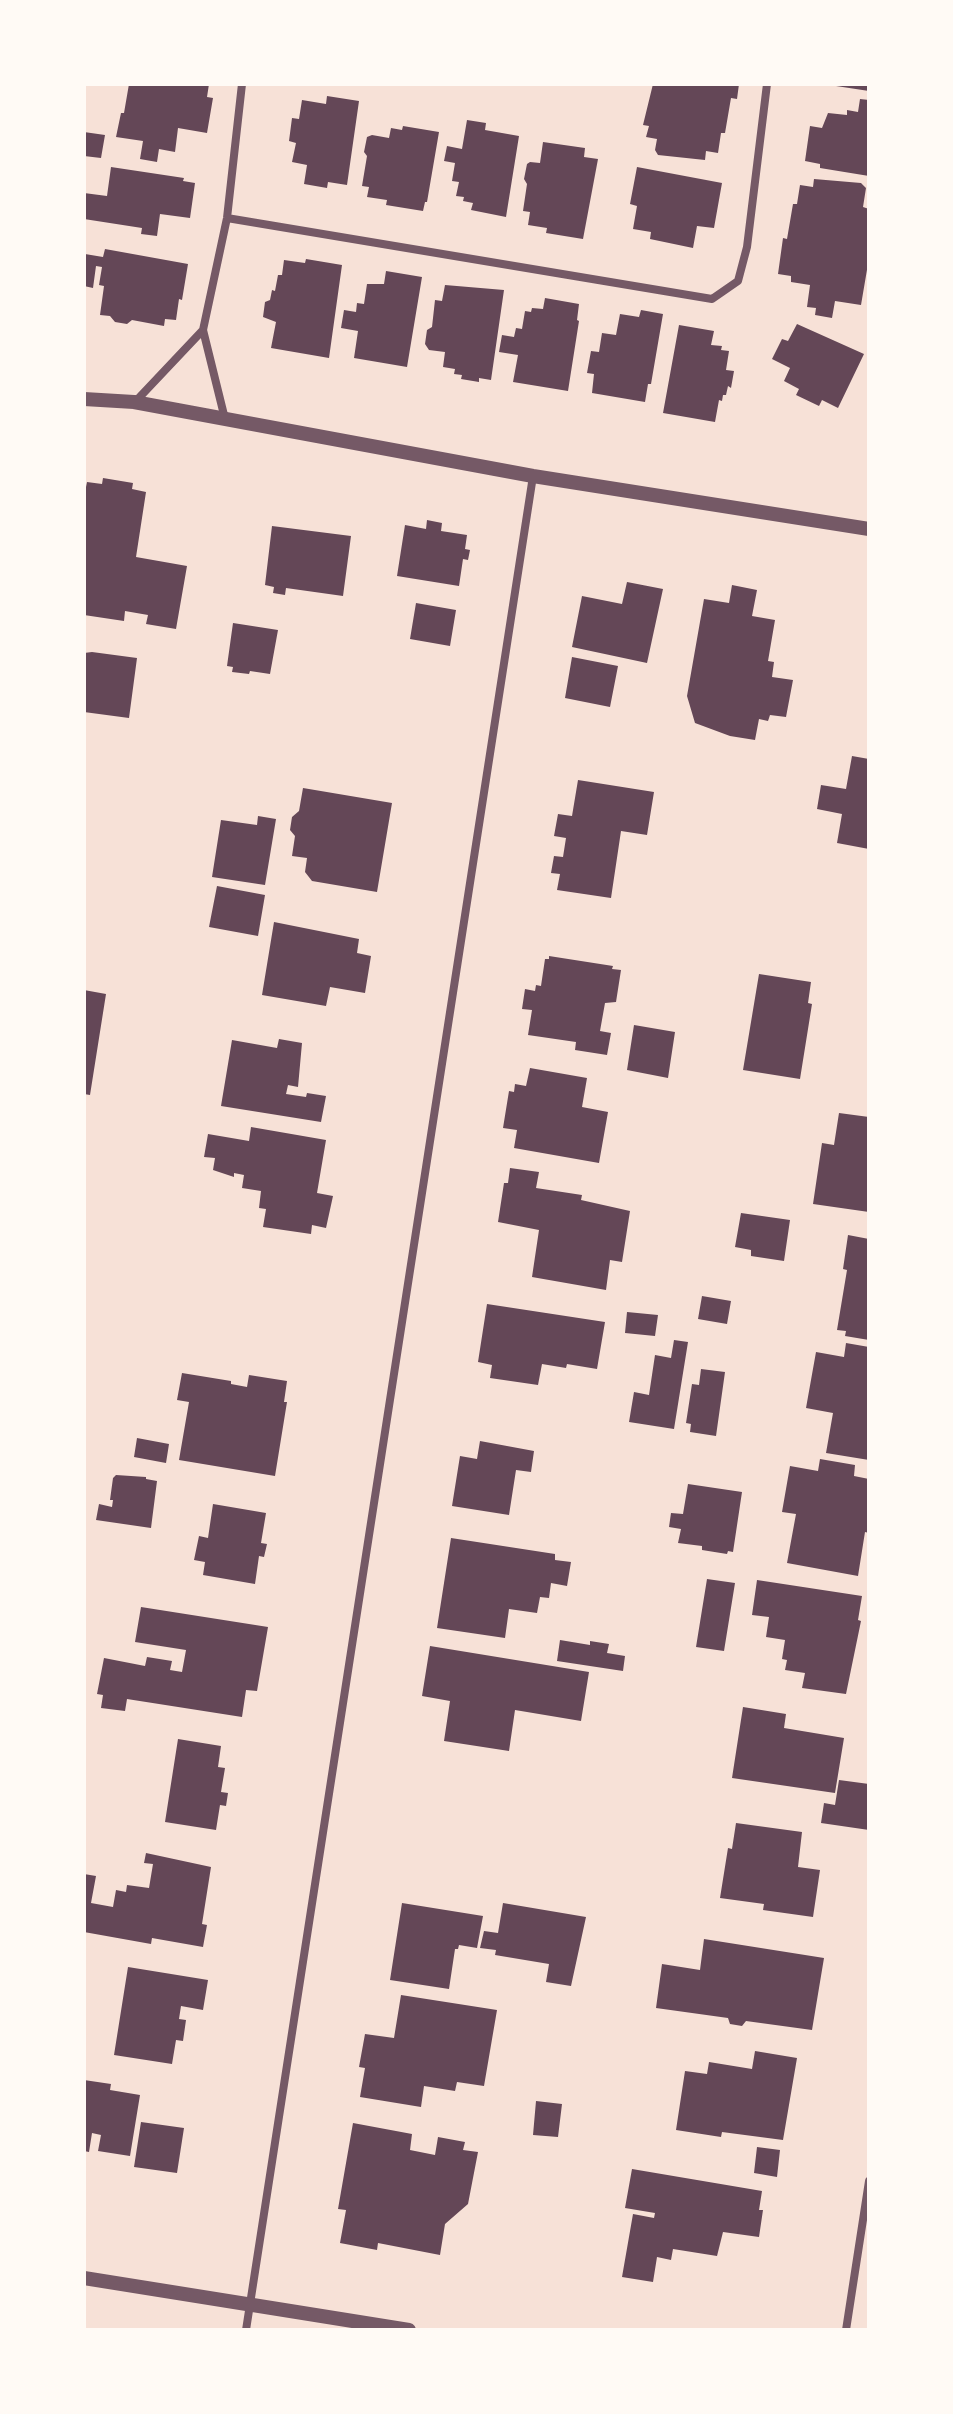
<!DOCTYPE html>
<html>
<head>
<meta charset="utf-8">
<style>
  body { margin:0 }
  #map { position:relative; width:953px; height:2414px; overflow:hidden; background:#f7e1d7; font-family:Cabin,sans-serif }
  canvas { display:block }
  .frame { position:absolute; inset:0; border:86px solid #fffaf5; pointer-events:none }
</style>
</head>
<body>
<div id="map">
<canvas width="953" height="2414"></canvas>
<div class="frame"></div>
</div>
<script>
const g = document.querySelector('canvas').getContext('2d');
g.lineJoin = 'round';
function fill(path, color) { g.fillStyle = color; g.fill(path, 'evenodd'); }
const poly = rows => new Path2D(rows.map(r => 'M' + r).join(''));
function trace(path, color, width, dash) { g.strokeStyle = color; g.lineWidth = width; g.lineCap = dash ? 'butt' : 'round'; g.setLineDash(dash || []); g.stroke(path); }
const building = poly([
  [129,84,209,84,207,97,213,98,207,133,178,128,175,152,159,149,157,162,140,159,143,141,116,137,121,113,124,113],
  [653,84,739,84,737,99,731,98,725,133,721,133,718,153,706,151,705,160,658,155,655,150,657,139,646,137,649,126,643,125],
  [836,84,869,84,869,91,836,86],
  [327,96,359,101,347,185,328,182,327,188,304,184,307,165,292,162,296,143,289,141,292,118,299,119,302,100,326,104],
  [860,99,869,100,869,176,820,168,820,164,805,161,810,126,822,128,828,113,847,115,847,110,858,112],
  [467,120,486,123,485,130,519,136,506,217,471,210,473,203,463,201,464,197,456,196,459,182,452,181,455,163,444,161,447,146,462,149],
  [403,126,439,132,427,202,425,202,423,211,386,205,387,200,367,197,369,187,362,186,367,156,364,152,367,137,372,135,389,138,391,128,402,130],
  [84,132,105,135,101,158,84,156],
  [543,142,585,148,584,157,598,159,583,239,546,233,547,228,528,225,530,212,523,211,527,184,524,179,527,164,530,162,540,163],
  [111,167,184,178,183,181,195,183,190,218,160,214,157,236,141,234,142,228,84,219,84,193,107,196],
  [637,167,722,183,714,228,697,226,693,248,650,239,651,232,633,229,637,206,630,204],
  [814,179,861,183,866,188,863,207,869,209,869,258,861,305,835,301,832,318,815,315,816,308,807,307,810,285,791,282,791,276,778,274,783,238,787,239,793,204,797,204,800,185,813,187],
  [105,249,188,264,182,300,179,299,176,320,165,319,164,326,132,320,127,324,115,322,110,316,100,315,104,286,99,285,102,267,96,266,93,288,84,286,84,259,85,254,103,257],
  [306,259,342,265,329,358,271,348,276,322,263,317,265,302,270,300,272,290,275,291,278,275,282,275,284,260,305,263],
  [386,271,422,277,407,367,354,358,358,331,341,328,344,310,356,312,357,303,364,304,367,284,384,284],
  [445,285,504,290,491,380,479,378,479,382,461,379,462,375,454,374,455,369,443,367,445,352,429,350,425,344,427,330,432,327,435,300,442,301],
  [545,298,579,304,577,320,579,321,568,391,513,382,518,355,499,352,502,335,514,337,516,328,522,329,525,311,531,312,532,308,543,309],
  [641,310,663,314,651,384,648,384,645,402,592,393,594,374,587,373,591,351,599,352,602,333,616,335,620,314,639,317],
  [797,324,864,354,838,408,822,400,819,406,796,395,799,389,784,381,790,368,772,359,782,339,788,341],
  [679,325,714,331,711,345,722,346,721,350,729,351,726,370,734,371,731,388,728,386,726,395,723,395,722,401,719,400,715,422,663,413],
  [103,478,133,483,132,489,146,492,136,557,187,566,176,629,146,624,148,615,125,611,124,621,84,615,84,497,87,482,102,484],
  [427,520,442,523,441,531,467,535,465,549,470,550,468,560,463,559,459,586,397,576,405,525,426,529],
  [272,526,351,536,343,596,286,588,285,595,273,593,274,587,265,585],
  [627,582,663,589,647,663,572,647,582,596,622,604],
  [732,585,757,590,752,616,775,620,768,661,774,662,772,677,793,680,786,717,770,715,768,721,759,719,755,740,730,736,695,723,687,696,704,599,729,603],
  [416,603,456,610,450,646,410,639],
  [233,623,278,630,270,674,250,671,249,674,232,672,233,667,227,666],
  [92,652,137,658,129,718,84,712,84,653],
  [572,657,618,666,610,707,565,698],
  [852,756,869,759,869,849,837,843,842,814,817,809,821,785,846,789],
  [578,780,654,792,647,835,621,831,611,898,557,890,560,874,551,873,554,856,563,857,566,838,554,836,558,814,572,816],
  [303,788,392,803,377,892,312,881,305,872,307,858,292,856,295,836,290,830,292,817,299,811],
  [258,816,276,819,265,885,212,877,221,820,257,825],
  [217,886,265,895,258,936,209,927],
  [274,922,359,939,357,953,371,956,365,993,330,987,326,1006,262,995],
  [549,956,613,966,612,969,621,970,616,1002,605,1003,600,1031,611,1033,607,1055,575,1050,576,1042,528,1035,532,1010,522,1009,525,989,535,991,536,985,541,986,545,959,549,959],
  [759,974,811,982,808,1003,812,1004,800,1079,743,1070],
  [84,990,106,994,90,1095,84,1094],
  [634,1025,675,1032,668,1078,627,1070],
  [279,1039,302,1043,298,1087,288,1085,286,1094,306,1097,307,1093,326,1096,321,1122,221,1106,232,1040,277,1048],
  [530,1068,587,1078,582,1107,608,1112,599,1163,514,1148,517,1130,503,1128,509,1091,514,1092,515,1084,526,1086],
  [839,1113,869,1117,869,1212,813,1204,822,1143,834,1145],
  [251,1127,326,1140,317,1193,333,1196,326,1228,312,1225,311,1234,263,1227,266,1209,259,1208,261,1191,242,1188,244,1175,234,1173,234,1177,213,1170,215,1158,204,1157,208,1134,249,1141],
  [510,1168,539,1172,536,1188,582,1195,581,1200,630,1211,622,1262,610,1260,606,1290,532,1277,539,1230,498,1222,504,1183,508,1183],
  [741,1213,790,1220,784,1261,751,1256,751,1250,735,1247],
  [848,1235,869,1239,869,1340,845,1336,846,1331,837,1330,847,1270,843,1269],
  [702,1296,731,1301,727,1324,698,1319],
  [487,1304,605,1322,597,1369,567,1364,566,1368,542,1364,538,1385,490,1378,492,1365,478,1362],
  [627,1312,658,1315,655,1336,625,1333],
  [674,1340,688,1342,674,1429,629,1422,634,1392,649,1395,655,1355,671,1358],
  [846,1343,869,1347,869,1460,826,1453,833,1413,806,1408,816,1352,844,1357],
  [701,1369,725,1372,716,1436,690,1432,691,1424,686,1423,692,1384,699,1385],
  [182,1373,231,1381,231,1384,247,1387,249,1375,287,1381,284,1402,287,1402,275,1476,179,1460,189,1402,177,1400],
  [137,1438,169,1444,166,1463,134,1457],
  [480,1441,534,1451,531,1472,516,1470,509,1515,452,1506,460,1456,477,1459],
  [820,1459,855,1465,854,1476,869,1479,869,1533,865,1532,858,1576,787,1563,796,1514,782,1512,790,1466,818,1471],
  [116,1475,146,1477,146,1479,157,1481,151,1528,96,1520,99,1504,112,1507,113,1500,110,1500,113,1478],
  [688,1484,742,1492,733,1552,728,1551,727,1554,702,1550,702,1546,678,1543,681,1529,669,1527,671,1513,683,1514],
  [213,1504,266,1513,261,1543,267,1544,264,1557,259,1556,255,1584,203,1575,205,1562,194,1560,199,1536,208,1538],
  [451,1538,555,1554,555,1560,571,1562,567,1586,551,1583,549,1598,540,1597,537,1613,509,1609,505,1638,437,1628],
  [707,1579,735,1583,724,1651,696,1647],
  [757,1580,862,1596,858,1620,861,1621,846,1694,802,1688,805,1673,785,1670,787,1660,782,1659,785,1640,766,1637,769,1617,752,1615],
  [141,1607,268,1627,257,1691,246,1690,242,1717,127,1699,125,1711,101,1708,103,1695,97,1694,104,1658,145,1666,147,1657,172,1661,170,1670,182,1672,186,1650,135,1642],
  [560,1640,590,1645,590,1641,609,1644,607,1653,625,1656,623,1671,557,1661],
  [430,1646,589,1672,581,1721,515,1710,509,1751,444,1741,450,1701,422,1696],
  [743,1707,786,1714,784,1728,844,1738,835,1793,732,1778],
  [178,1739,221,1746,218,1767,225,1768,221,1792,228,1793,226,1806,220,1805,216,1830,165,1822],
  [839,1780,869,1784,869,1830,821,1823,824,1803,835,1805],
  [736,1823,802,1832,798,1867,820,1870,813,1917,763,1910,764,1904,720,1898,728,1848,732,1849],
  [146,1853,211,1867,202,1924,207,1925,203,1947,152,1938,151,1944,84,1932,84,1874,96,1876,91,1903,113,1907,116,1890,126,1892,127,1885,149,1888,153,1864,144,1863],
  [402,1903,483,1916,477,1948,459,1945,458,1949,455,1949,449,1989,390,1980],
  [503,1903,586,1917,571,1986,546,1982,549,1964,495,1955,496,1950,480,1948,484,1931,498,1933],
  [704,1939,824,1958,812,2030,746,2021,742,2026,730,2024,728,2018,656,2008,662,1964,700,1970],
  [128,1967,208,1980,203,2010,181,2006,179,2019,186,2020,183,2041,176,2040,172,2064,114,2055],
  [401,1995,497,2010,484,2086,457,2082,455,2091,424,2086,421,2107,360,2097,365,2068,359,2067,365,2034,394,2038],
  [755,2051,797,2058,783,2140,722,2132,721,2137,676,2130,685,2071,707,2074,709,2062,752,2069],
  [84,2080,111,2084,110,2090,140,2095,130,2156,98,2151,101,2135,92,2133,89,2152,84,2151],
  [536,2101,562,2104,558,2137,533,2135],
  [141,2122,184,2128,177,2173,134,2167],
  [353,2123,412,2134,410,2150,435,2155,438,2137,465,2142,463,2150,478,2152,468,2204,445,2224,440,2255,378,2243,377,2250,340,2243,346,2210,338,2209],
  [757,2147,780,2150,777,2177,754,2173],
  [632,2169,762,2191,759,2210,763,2210,759,2237,723,2232,717,2256,673,2249,671,2260,657,2257,653,2282,622,2277,633,2214,654,2218,655,2213,625,2208]
]);
const minor = poly([
  [227,218,712,299,738,281,747,247,767,84],
  [135,402,203,330],
  [225,419,203,330,227,218,242,84],
  [246,2330,533,476],
  [846,2330,869,2181]
]);
const tertiary = poly([
  [84,399,134,402,533,476,869,529],
  [84,2278,409,2330]
]);
fill(building, '#644757');
trace(minor, '#755966', 8);
trace(tertiary, '#755966', 14);
</script>
</body>
</html>
